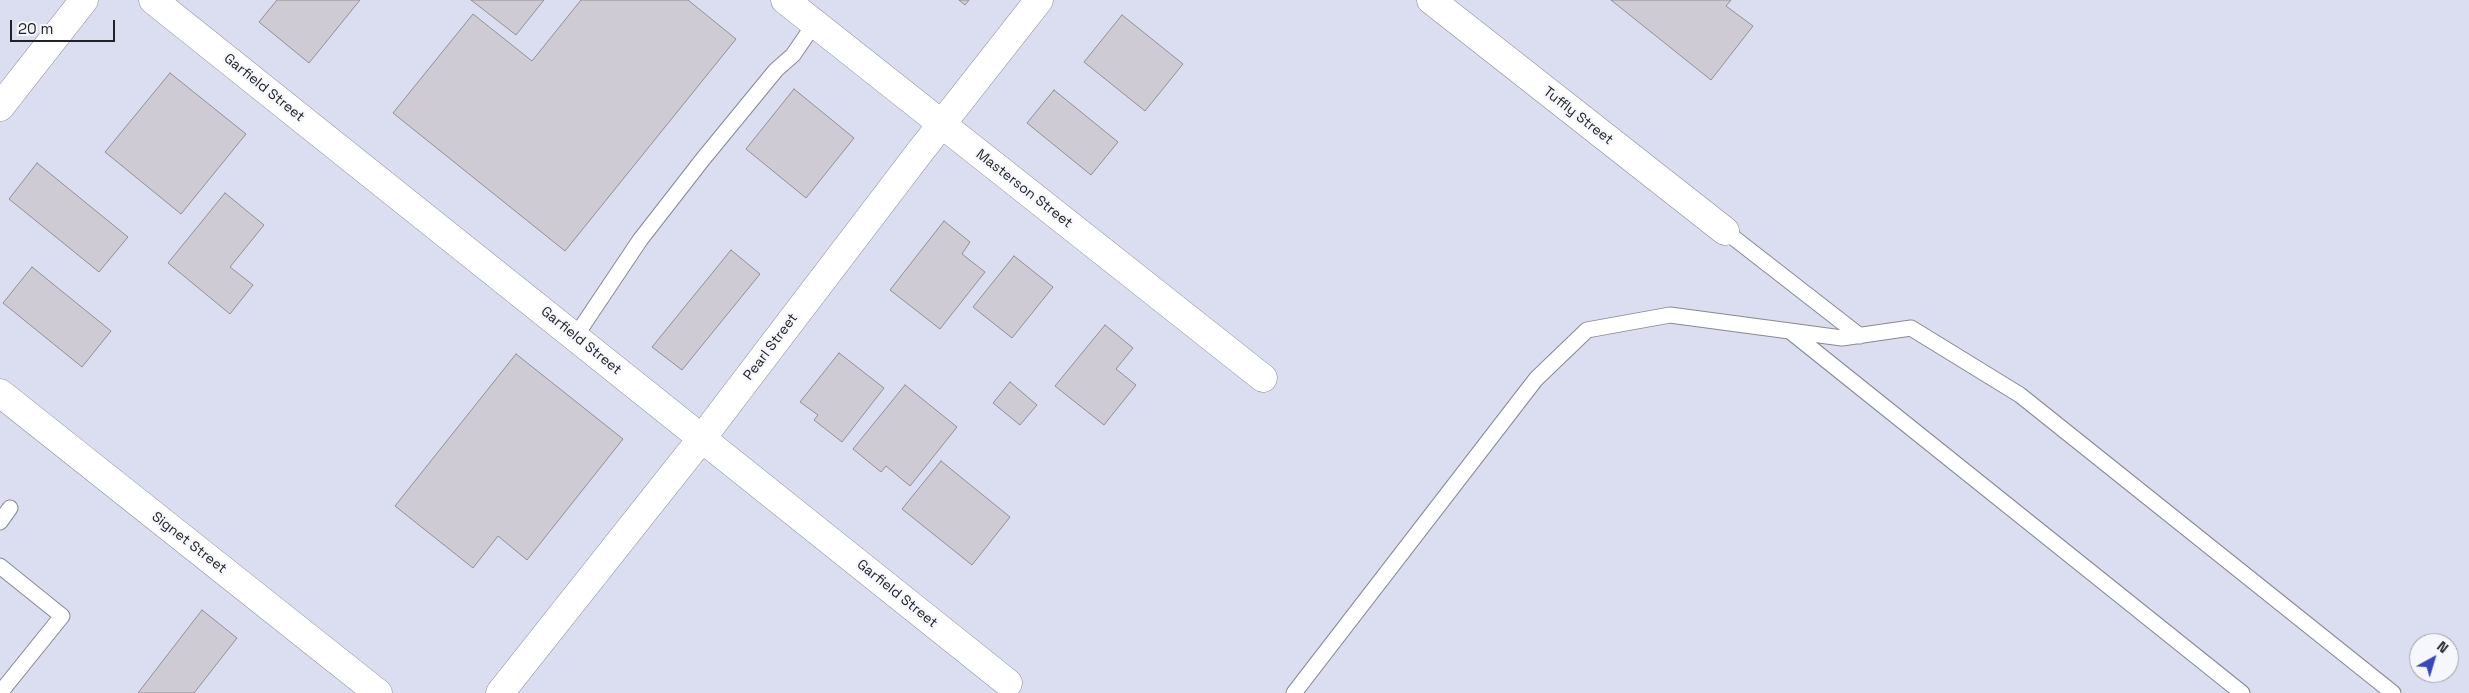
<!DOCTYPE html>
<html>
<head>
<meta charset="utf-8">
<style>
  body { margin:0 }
  #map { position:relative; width:2469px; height:693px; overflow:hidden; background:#e8eaf4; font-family:"Space Grotesk",sans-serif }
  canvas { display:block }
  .north { position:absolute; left:2409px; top:633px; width:50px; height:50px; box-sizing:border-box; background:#f6f7fd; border:1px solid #a1a2a7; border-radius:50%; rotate:39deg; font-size:14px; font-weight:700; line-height:20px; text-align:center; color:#212226 }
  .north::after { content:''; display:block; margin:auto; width:18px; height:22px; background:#3847ba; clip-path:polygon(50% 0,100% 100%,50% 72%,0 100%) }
  .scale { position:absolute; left:10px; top:20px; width:105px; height:22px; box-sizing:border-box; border:2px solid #212226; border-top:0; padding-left:6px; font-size:15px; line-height:18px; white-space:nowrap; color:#212226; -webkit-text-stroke:4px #f6f7fd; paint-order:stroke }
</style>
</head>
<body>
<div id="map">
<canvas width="2469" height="693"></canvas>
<div class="north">N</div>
<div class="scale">20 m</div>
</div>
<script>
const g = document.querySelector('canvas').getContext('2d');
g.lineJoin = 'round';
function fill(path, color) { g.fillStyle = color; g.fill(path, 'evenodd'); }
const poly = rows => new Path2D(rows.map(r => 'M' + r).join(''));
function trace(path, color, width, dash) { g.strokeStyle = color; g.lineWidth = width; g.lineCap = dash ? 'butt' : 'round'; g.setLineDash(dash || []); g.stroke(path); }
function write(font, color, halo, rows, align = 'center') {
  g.font = font + ' "Space Grotesk",sans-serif'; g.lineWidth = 4.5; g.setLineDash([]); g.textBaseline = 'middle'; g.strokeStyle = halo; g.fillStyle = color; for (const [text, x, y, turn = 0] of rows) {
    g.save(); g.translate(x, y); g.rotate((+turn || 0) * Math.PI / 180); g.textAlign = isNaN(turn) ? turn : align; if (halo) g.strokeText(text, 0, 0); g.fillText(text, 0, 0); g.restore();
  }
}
const built = poly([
  [0,0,2469,0,2469,693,0,693],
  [2419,643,2449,643,2449,673,2419,673]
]);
const building = poly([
  [277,0,360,0,309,63,259,22,277,0],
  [471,0,544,0,516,35,471,0],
  [581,0,688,0,736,39,565,251,393,113,473,14,532,61,581,0],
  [959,0,969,0,965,5,959,0],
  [1611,0,1731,0,1726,6,1753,26,1711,80,1611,0],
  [1122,15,1183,64,1145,111,1084,62,1122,15],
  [170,73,246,134,181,214,105,152,170,73],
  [794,89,854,138,806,198,746,149,794,89],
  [1054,90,1118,142,1091,175,1027,123,1054,90],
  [37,163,128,237,99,272,9,199,37,163],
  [225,193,264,225,230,267,253,285,230,314,168,263,225,193],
  [944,221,970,242,962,254,985,272,940,329,890,290,944,221],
  [731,250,760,274,682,370,652,347,731,250],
  [1014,256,1053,287,1012,338,973,307,1014,256],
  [32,267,111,331,82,367,3,303,32,267],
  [1105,325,1133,348,1116,369,1136,385,1104,425,1055,386,1105,325],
  [839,353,884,388,842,442,814,420,818,415,800,402,839,353],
  [516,354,623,439,527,560,498,536,473,568,395,506,516,354],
  [1010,382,1037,405,1020,425,993,403,1010,382],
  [905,385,957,427,910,486,886,466,881,472,853,449,905,385],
  [941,461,1010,517,972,565,902,509,941,461],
  [202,610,237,638,194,693,138,693,202,610]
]);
const lane = poly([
  [1725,231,1860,336],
  [1791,332,2242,693],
  [575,337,640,240,703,159,776,70,793,55,815,23],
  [0,522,10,508],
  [0,566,62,616,0,693],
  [1294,693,1536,379,1587,330,1670,315,1842,338,1911,328,2020,395,2393,693]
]);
const street = poly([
  [153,0,1008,683],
  [785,0,1263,378],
  [1431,0,1725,231],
  [0,393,378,693],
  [500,693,702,438,919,153,1039,0]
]);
const secondary = poly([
  [0,107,84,0]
]);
const streetNames = [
  ["Garfield Street",264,88,39],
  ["Tuffly Street",1578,116,38],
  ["Masterson Street",1024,189,38],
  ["Garfield Street",581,341,39],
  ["Pearl Street",771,347,-53],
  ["Signet Street",189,543,38],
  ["Garfield Street",897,594,39]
];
fill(built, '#dbdef0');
fill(building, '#cecbd5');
trace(building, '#928f98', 1);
trace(lane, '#878992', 17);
trace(street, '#878992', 29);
trace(secondary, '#878992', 29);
trace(lane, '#fff', 15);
trace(street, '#fff', 28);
trace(secondary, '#fff', 28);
write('14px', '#212226', '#f6f7fd', streetNames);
</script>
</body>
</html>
